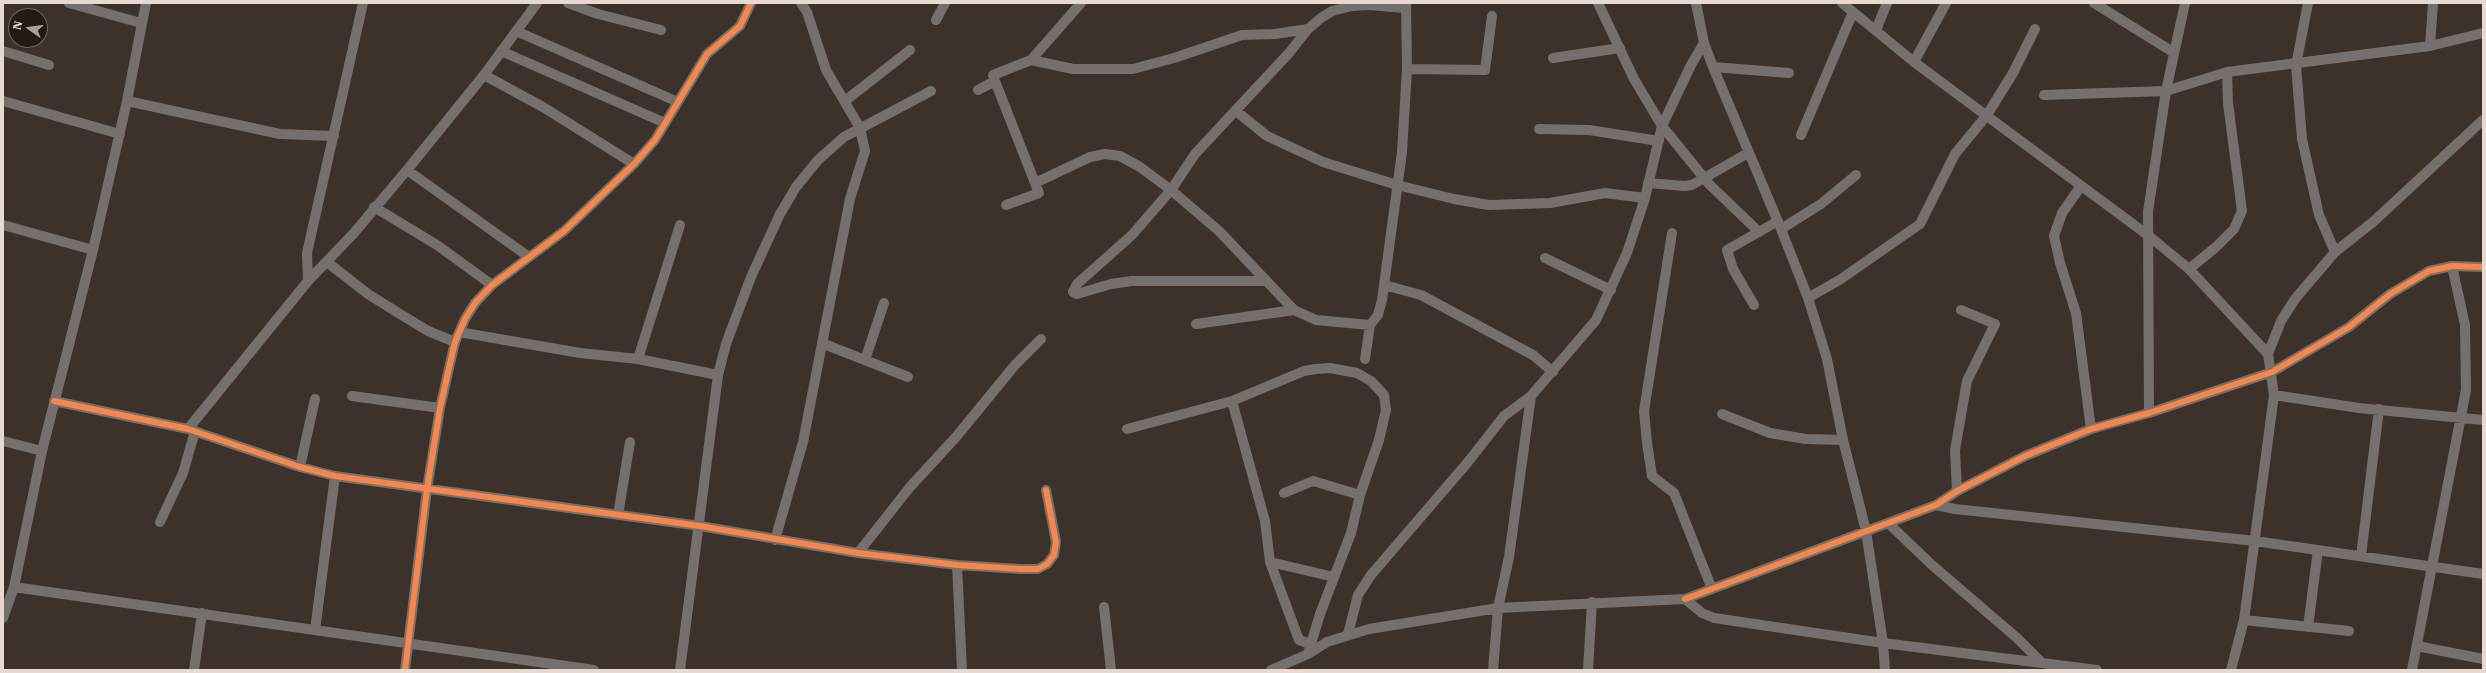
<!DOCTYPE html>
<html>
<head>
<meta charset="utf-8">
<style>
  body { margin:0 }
  #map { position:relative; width:2486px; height:673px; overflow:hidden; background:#3d322b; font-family:"IBM Plex Serif",serif }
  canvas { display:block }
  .frame { position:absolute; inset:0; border:4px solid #e6d9d2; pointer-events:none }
  .north { position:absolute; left:8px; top:8px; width:40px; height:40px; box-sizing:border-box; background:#241a15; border:1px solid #726661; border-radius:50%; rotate:284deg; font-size:11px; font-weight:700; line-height:16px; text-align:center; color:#e6d9d2 }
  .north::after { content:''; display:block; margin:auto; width:14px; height:18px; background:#ab9f98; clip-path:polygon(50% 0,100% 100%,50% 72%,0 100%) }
</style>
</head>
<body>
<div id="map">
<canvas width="2486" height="673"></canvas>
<div class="frame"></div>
<div class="north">N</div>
</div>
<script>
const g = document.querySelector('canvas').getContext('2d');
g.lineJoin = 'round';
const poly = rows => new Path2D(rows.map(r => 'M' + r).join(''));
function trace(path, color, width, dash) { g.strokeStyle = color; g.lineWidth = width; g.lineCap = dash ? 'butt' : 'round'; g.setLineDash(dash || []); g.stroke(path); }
const minor = poly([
  [69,3,141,23],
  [568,3,598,14,661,30],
  [1598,3,1634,79,1662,126,1709,184,1759,232],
  [1696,3,1704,43,1713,67,1781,229,1808,298,1827,359,1843,440,1866,531,1883,643,1885,670],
  [1842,3,1914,62,2149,236,2189,269,2268,354],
  [2094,3,2173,52],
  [2308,3,2296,65,2302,139,2319,215,2335,252],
  [936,20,945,3],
  [1876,30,1887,3],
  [516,31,678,102],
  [2430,46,2433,3],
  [3,51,49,65],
  [501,51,665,123],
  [1553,58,1620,48],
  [1031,60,1073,69,1133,69,1174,58,1242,35,1275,34,1308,29],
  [1914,62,1946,3],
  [1713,67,1789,73],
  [1407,69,1485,70,1492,16],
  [484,75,543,107,634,164],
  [995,81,1035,183,1090,157,1105,154,1120,156,1140,167,1171,190,1219,231,1294,310,1316,320,1370,325],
  [978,90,995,81,993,75,1031,60,1081,3],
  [2044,95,2166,91,2227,72,2430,46,2483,33],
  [3,101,120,134],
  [127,101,280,134,334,136],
  [845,101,910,50],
  [1236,111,1267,136,1323,162,1397,185,1454,199,1489,205,1550,203,1605,193,1645,198],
  [1539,129,1589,130,1659,141],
  [1801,135,1853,12],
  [407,170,529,257],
  [1648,183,1685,186,1692,185,1748,153],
  [2081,186,2062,213,2054,236,2060,263,2076,313,2091,429],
  [1006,205,1039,193,1035,183],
  [374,207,437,245,492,285],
  [3,225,93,250],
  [1781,229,1821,204,1856,175],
  [1672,233,1644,411,1647,443,1652,476,1674,493,1712,589],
  [1545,258,1611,290],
  [327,262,368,294,400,314,428,331,455,342],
  [2189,269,2216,247,2234,229,2242,211,2228,103,2227,72],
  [308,281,307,253,363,3],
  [1266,281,1132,281,1111,284,1077,294,1073,292,1077,284,1132,235,1171,190,1195,154,1289,53,1308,29,1321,18,1332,11,1352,6,1368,5,1406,8],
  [1384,285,1421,295,1533,355,1553,372],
  [1808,298,1841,279,1920,224,1955,154,1987,115,2013,73,2035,29],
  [1754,305,1733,269,1727,250,1778,221],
  [1196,324,1294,310],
  [459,332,580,353,638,359,718,375],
  [824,344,908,377],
  [638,359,680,225],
  [1365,359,1370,325,1378,315,1382,300,1402,152,1407,69,1406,3],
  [865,360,884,303],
  [2274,395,2359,408,2483,420],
  [352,396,440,408],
  [54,401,188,429,300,467,335,476,700,526,858,553,957,565,1021,569,1038,569,1047,564,1054,555,1056,542,1046,490],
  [1232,401,1265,521,1270,562,1299,640,1310,644],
  [2149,413,2148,212,2166,91,2185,3],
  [1722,414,1770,433,1806,439,1843,440],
  [188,429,308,281,354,233,407,170,484,75,537,3],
  [1127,429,1232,401,1304,371,1316,369,1330,368,1357,373,1371,381,1384,395,1386,410,1379,440,1360,495,1351,533,1320,614,1308,654],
  [3,441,42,451],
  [300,467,315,399],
  [1957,491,1955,450,1967,381,1995,324,1961,310],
  [1284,493,1313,481,1360,495],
  [1936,505,1955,509,2255,541,2483,574],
  [618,515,630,442],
  [160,522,183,473,195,431],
  [1888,523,1932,565,2017,638,2042,663],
  [775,540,803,442,850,199,865,151,860,128,826,70,807,12,801,3],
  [858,553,910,487,956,437,1015,365,1041,339],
  [2361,556,2379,409],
  [1270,562,1334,577],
  [957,565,962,670],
  [14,587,594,670],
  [1685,599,1936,505,1957,491,2025,456,2091,429,2149,413,2272,372,2349,327,2390,294,2429,271,2452,266,2483,267],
  [1104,607,1111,670],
  [3,618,14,587,42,451,93,250,127,101,146,3],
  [2244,620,2349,631],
  [2308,627,2318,550],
  [315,630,335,476],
  [1348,634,1358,595,1371,575,1468,462,1504,416,1531,396,1596,320,1627,253,1645,198,1662,126,1691,65,1704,43],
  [2417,646,2483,659],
  [194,670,202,613],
  [405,670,427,489,440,408,455,342,465,319,475,303,492,285,564,231,634,164,655,140,707,54,740,26,751,3],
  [680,670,718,375,726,344,751,277,780,214,796,187,818,160,844,137,931,91],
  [1271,670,1308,654,1327,642,1369,629,1498,608,1685,599,1702,613,1714,618,1883,643,2097,670],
  [1493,670,1498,608,1509,557,1531,396],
  [1588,670,1592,602],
  [2231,670,2244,620,2274,395,2268,354,2281,321,2295,299,2335,252,2373,222,2483,120],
  [2412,670,2466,390,2465,325,2452,266]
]);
const cycleway = poly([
  [54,401,188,429,300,467,335,476,700,526,858,553,957,565,1021,569,1038,569,1047,564,1054,555,1056,542,1046,490],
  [1685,599,1936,505,1957,491,2025,456,2091,429,2149,413,2272,372,2349,327,2390,294,2429,271,2452,266,2483,267],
  [405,670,427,489,440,408,455,342,465,319,475,303,492,285,564,231,634,164,655,140,707,54,740,26,751,3]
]);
trace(minor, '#75706d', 10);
trace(cycleway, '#f5874c', 6);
</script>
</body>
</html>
